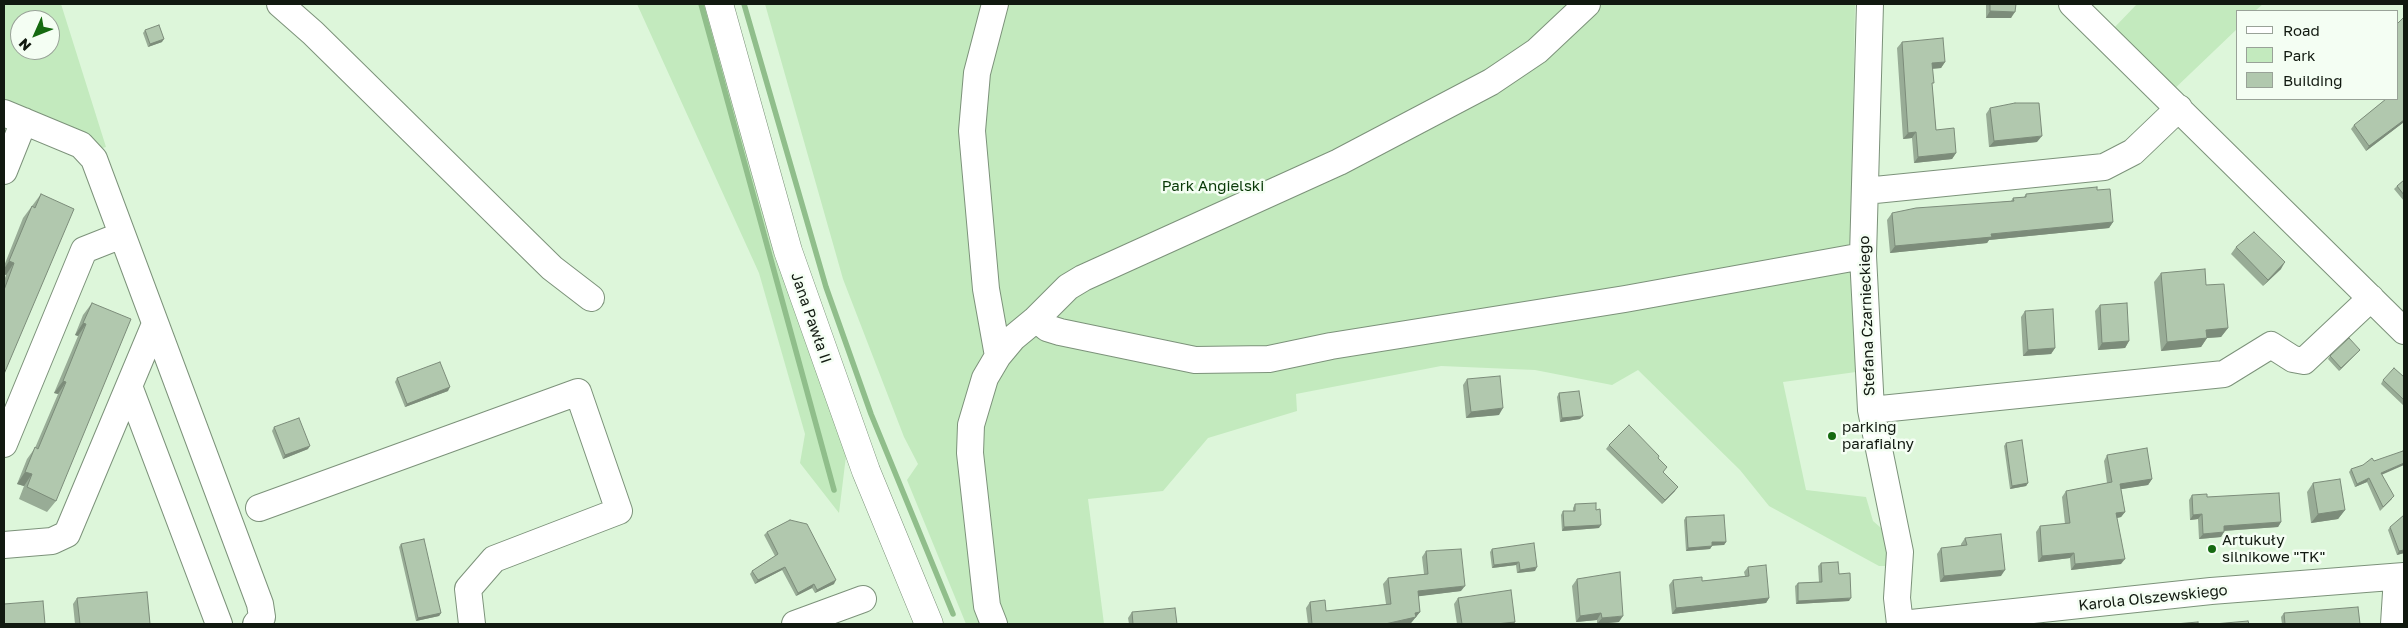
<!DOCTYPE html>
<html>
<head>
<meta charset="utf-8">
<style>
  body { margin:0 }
  #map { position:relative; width:2408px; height:628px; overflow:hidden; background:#ddf6da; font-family:"Golos Text",sans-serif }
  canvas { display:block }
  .frame { position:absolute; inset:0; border:5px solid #111910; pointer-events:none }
  .legend { position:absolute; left:2236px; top:10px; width:162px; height:90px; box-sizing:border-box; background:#f4fef3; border:1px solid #99a298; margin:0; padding:6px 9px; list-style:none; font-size:15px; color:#111910 }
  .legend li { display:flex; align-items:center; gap:10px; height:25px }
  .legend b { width:25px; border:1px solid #99a298 }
  .north { position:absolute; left:10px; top:10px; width:50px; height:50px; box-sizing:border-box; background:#f4fef3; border:1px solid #99a298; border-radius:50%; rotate:226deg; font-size:14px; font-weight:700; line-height:20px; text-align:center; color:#111910 }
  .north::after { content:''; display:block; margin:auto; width:18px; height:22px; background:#156a10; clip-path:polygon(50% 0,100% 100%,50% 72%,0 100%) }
</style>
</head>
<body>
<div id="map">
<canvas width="2408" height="628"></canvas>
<div class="frame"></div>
<ul class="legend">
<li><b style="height:6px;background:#fff"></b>Road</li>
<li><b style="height:14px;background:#c3eabe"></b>Park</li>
<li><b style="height:14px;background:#b1c8ae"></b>Building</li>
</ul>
<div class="north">N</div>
</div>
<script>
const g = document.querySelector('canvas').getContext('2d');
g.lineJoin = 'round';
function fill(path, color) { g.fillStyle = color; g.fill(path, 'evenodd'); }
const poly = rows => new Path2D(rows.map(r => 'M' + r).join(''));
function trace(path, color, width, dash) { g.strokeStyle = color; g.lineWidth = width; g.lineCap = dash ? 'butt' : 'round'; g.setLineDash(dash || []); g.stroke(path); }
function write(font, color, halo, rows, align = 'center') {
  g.font = font + ' "Golos Text",sans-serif'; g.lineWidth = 5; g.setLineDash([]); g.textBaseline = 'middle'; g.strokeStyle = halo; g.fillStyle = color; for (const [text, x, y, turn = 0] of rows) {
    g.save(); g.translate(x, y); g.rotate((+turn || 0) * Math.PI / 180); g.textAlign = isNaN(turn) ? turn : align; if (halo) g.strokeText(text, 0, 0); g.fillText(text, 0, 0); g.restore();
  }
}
const green = poly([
  [4,4,61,4,106,147,95,150,4,109],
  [20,20,50,20,50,50,20,50],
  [637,4,705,4,759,200,846,456,839,513,800,463,805,434,759,273],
  [765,4,1855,4,1851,240,1856,372,1783,382,1806,490,1866,497,1873,521,1888,534,1888,566,1879,566,1769,506,1740,470,1638,370,1612,385,1535,370,1441,366,1296,394,1297,411,1208,438,1163,491,1088,499,1104,624,966,624,907,480,918,464,904,437,843,279],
  [2137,4,2263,4,2255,11,2237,11,2237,29,2169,94,2113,29]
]);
const stream = poly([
  [701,4,834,490],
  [744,4,826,287,871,414,953,614]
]);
const minor = poly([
  [280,4,313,33,552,268,591,298],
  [995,4,977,73,972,131,986,289,998,356],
  [1870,4,1863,256,1871,410,1900,552,1897,598,1900,624],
  [2072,4,2404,331],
  [4,113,81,145,94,159,260,604,262,617,256,624],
  [4,171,24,121],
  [1865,191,2104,167,2133,152,2179,108],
  [1036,319,1047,328,1060,332,1195,360,1269,359,1331,346,1625,299,1863,256],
  [129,386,219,624],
  [1871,410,2224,374,2271,345,2293,359,2304,361,2371,298],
  [4,444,84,250,122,235],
  [259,508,578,392,619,511,494,559,468,589,472,624],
  [4,545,52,541,67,534,155,324],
  [795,624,863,599],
  [994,624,987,606,970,453,971,425,985,378,998,356,1013,338,1036,319,1068,287,1083,278,1339,162,1491,82,1537,51,1587,4],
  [1902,624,2211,591,2404,576],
  [2394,624,2397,577]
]);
const major = poly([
  [719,4,788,251,866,471,929,624]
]);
const wall = poly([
  [1986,4,2016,4,2011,18,1986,18],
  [2404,17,2404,122,2366,151,2351,129,2354,125,2385,100,2384,99,2397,99],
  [145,30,162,42,148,47,143,33],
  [1902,42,1945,62,1941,68,1932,69,1932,85,1936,130,1956,153,1952,159,1914,163,1912,138,1903,139,1897,48],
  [1990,108,2037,142,1989,147,1986,114],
  [2404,180,2404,201,2394,189,2397,186],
  [2097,190,2113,222,2109,228,1989,240,1987,243,1890,253,1887,220,1892,213,2011,201,2013,198,2024,197,2026,194],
  [41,194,4,374,4,281,6,275,4,274,4,266,23,218],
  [2236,247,2281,269,2263,286,2231,254],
  [2161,273,2206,285,2228,328,2221,337,2207,338,2201,347,2161,351,2154,282],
  [92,303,56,501,47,512,19,499,24,486,17,484,27,459,35,448,58,394,54,393,78,336,75,335,83,315],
  [2100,305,2129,341,2125,348,2098,350,2095,311],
  [2025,311,2055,348,2051,354,2023,356,2021,317],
  [2360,350,2339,371,2328,359,2330,356],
  [2404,377,2404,406,2381,384,2383,380],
  [397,378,448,391,405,407,395,382],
  [1467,379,1499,415,1466,418,1463,385],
  [1559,393,1580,419,1560,422,1557,397],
  [274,427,308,449,283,459,272,431],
  [2006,443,2028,483,2026,486,2010,489,2004,446],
  [1609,445,1658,458,1663,472,1675,491,1662,504,1606,449],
  [2107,455,2152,479,2148,485,2121,489,2125,512,2121,517,2117,518,2121,564,2071,570,2070,558,2038,562,2036,532,2040,526,2065,524,2062,497,2066,491,2107,483,2104,461],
  [2351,469,2382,475,2392,499,2380,511,2367,482,2355,487,2349,472],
  [2313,483,2345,510,2338,519,2311,523,2307,492],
  [2192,495,2281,522,2278,527,2224,531,2221,537,2199,539,2198,519,2190,520,2189,500],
  [1575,504,1596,510,1599,528,1562,531,1561,515,1563,511,1573,511,1573,508],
  [1686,517,1726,542,1724,545,1712,545,1710,549,1686,551,1684,520],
  [2390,527,2404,553,2397,555,2388,530],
  [767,532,834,584,815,593,812,588,796,596,782,570,755,584,750,574,752,571,775,556,764,535],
  [1965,538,2001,576,1940,582,1937,554,1941,548,1961,546,1961,544],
  [401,544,441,613,439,616,416,621,399,547],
  [1492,549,1535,571,1517,573,1516,565,1492,568,1490,552],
  [1426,551,1461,591,1418,596,1420,612,1411,623,1407,624,1308,624,1306,608,1310,602,1326,611,1386,604,1383,584,1388,578,1424,574,1422,557],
  [1821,563,1839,574,1849,601,1796,604,1795,586,1798,583,1819,582,1818,566],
  [1748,567,1769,598,1766,603,1672,614,1669,585,1673,580,1702,581,1745,576,1744,572],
  [1577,579,1619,622,1597,624,1597,620,1576,622,1572,586],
  [77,598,150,624,75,624,73,604],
  [1458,598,1515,622,1513,624,1457,624,1454,604],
  [1132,612,1177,624,1129,624,1128,618],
  [2284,613,2360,624,2282,624,2281,617]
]);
const shadedWall = poly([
  [1990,11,2015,12,2011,18,1986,18],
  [164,39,162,42,148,47,150,44],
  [1945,62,1941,68,1927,69,1932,63],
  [2404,120,2404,122,2366,151,2369,146],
  [1916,132,1912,138,1903,139,1908,133],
  [2042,136,2037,142,1989,147,1994,141],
  [1956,153,1952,159,1914,163,1918,157],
  [2113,222,2109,228,1989,240,1987,243,1890,253,1895,246,1991,234],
  [9,261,14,263,6,275,4,274,4,269],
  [2285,262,2281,269,2263,286,2268,280],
  [83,323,86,324,78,336,75,335],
  [2228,328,2221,337,2207,338,2201,347,2161,351,2167,342,2206,330],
  [2129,341,2125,348,2098,350,2102,343],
  [2055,348,2051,354,2023,356,2028,350],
  [2360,350,2339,371,2341,368],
  [63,381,66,382,58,394,54,393],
  [450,387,448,391,405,407,407,404],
  [1503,408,1499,415,1466,418,1471,412],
  [1583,416,1580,419,1560,422,1562,418],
  [310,446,308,449,283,459,285,455],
  [2404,463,2404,465,2379,476,2381,473],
  [25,472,32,474,24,486,17,484],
  [2369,478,2367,482,2355,487,2357,484],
  [2152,479,2148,485,2116,490,2120,484],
  [2028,483,2026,486,2010,489,2012,486],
  [1678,487,1675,491,1662,504,1665,500],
  [2345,510,2338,519,2311,523,2318,514],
  [2125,512,2121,517,2112,519,2116,513],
  [2202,514,2198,519,2190,520,2193,515],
  [2281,522,2278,527,2221,531,2224,526],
  [1601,525,1599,528,1562,531,1564,527],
  [2224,532,2221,537,2199,539,2203,534],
  [1712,542,1726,542,1724,545,1710,546],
  [1712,546,1710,549,1686,551,1688,548],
  [2404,550,2404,553,2397,555,2399,551],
  [2074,553,2070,558,2038,562,2042,556],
  [2125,559,2121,564,2071,570,2075,564],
  [1519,562,1516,565,1492,568,1494,565],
  [785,567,782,570,755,584,758,580],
  [1537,567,1535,571,1517,573,1520,570],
  [2005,570,2001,576,1940,582,1944,576],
  [836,580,834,584,815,593,817,590],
  [814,584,812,588,796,596,798,593],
  [1465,586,1461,591,1413,597,1418,591],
  [1769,598,1766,603,1672,614,1676,608],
  [1851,598,1849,601,1796,604,1798,601],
  [1420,612,1411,623,1407,624,1384,624,1415,613],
  [441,613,439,616,416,621,418,618],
  [1601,613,1597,620,1576,622,1580,616],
  [1623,616,1619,622,1597,624,1602,618],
  [1515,622,1513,624,1496,624]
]);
const building = poly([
  [1990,4,2016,4,2015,12,1990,11,1990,4],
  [2404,17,2404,120,2369,146,2354,125,2386,99,2397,99,2397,24,2404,17],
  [159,25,164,39,150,44,145,30,159,25],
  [1943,38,1945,62,1932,63,1934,83,1932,83,1936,130,1954,128,1956,153,1918,157,1916,132,1908,133,1902,42,1943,38],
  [2015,103,2039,103,2042,136,1994,141,1990,108,2015,103],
  [2404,180,2404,195,2397,186,2404,180],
  [2097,187,2097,190,2110,189,2113,222,1991,234,1992,237,1895,246,1892,213,1916,208,2014,201,2013,198,2026,197,2026,194,2097,187],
  [41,194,74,209,4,374,4,290,14,263,9,261,32,206,35,208,41,194],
  [2254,232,2285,262,2268,280,2236,247,2254,232],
  [2205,269,2206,285,2224,284,2228,328,2206,330,2207,338,2167,342,2161,273,2205,269],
  [92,303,131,319,56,501,27,487,32,474,25,472,35,447,38,449,66,382,63,381,86,324,83,323,92,303],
  [2127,303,2129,341,2102,343,2100,305,2127,303],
  [2053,309,2055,348,2028,350,2025,311,2053,309],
  [2349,338,2360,350,2341,368,2330,356,2349,338],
  [440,362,450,387,407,404,397,378,440,362],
  [2394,368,2404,377,2404,400,2383,380,2394,368],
  [1500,376,1503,408,1471,412,1467,379,1500,376],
  [1579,391,1583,416,1562,418,1559,393,1579,391],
  [299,418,310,446,285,455,274,427,299,418],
  [1629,425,1659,456,1658,458,1667,467,1663,472,1678,487,1665,500,1609,445,1629,425],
  [2022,440,2028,483,2012,486,2006,443,2022,440],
  [2147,448,2152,479,2120,484,2125,512,2116,513,2125,559,2075,564,2074,553,2042,556,2040,526,2070,523,2066,491,2112,482,2107,455,2147,448],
  [2403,451,2404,454,2404,463,2381,473,2394,496,2383,507,2369,478,2357,484,2351,469,2363,465,2372,458,2374,461,2403,451],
  [2340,479,2345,510,2318,514,2313,483,2340,479],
  [2279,493,2281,522,2224,526,2224,532,2203,534,2202,514,2193,515,2192,495,2207,494,2207,497,2279,493],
  [1596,503,1596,510,1600,509,1601,525,1564,527,1563,511,1575,511,1575,504,1596,503],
  [1724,515,1726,542,1712,542,1712,546,1688,548,1686,517,1724,515],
  [2404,515,2404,550,2399,551,2390,527,2404,515],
  [790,520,807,524,836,580,817,590,814,584,798,593,785,567,758,580,752,571,778,554,767,532,790,520],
  [2001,534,2005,570,1944,576,1941,548,1967,545,1965,538,2001,534],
  [424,539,441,613,418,618,401,544,424,539],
  [1534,543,1537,567,1520,570,1519,562,1494,565,1492,549,1534,543],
  [1461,549,1465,586,1418,591,1420,612,1415,613,1416,617,1385,624,1312,624,1310,602,1325,600,1326,611,1391,604,1388,578,1428,574,1426,551,1461,549],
  [1838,562,1839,574,1850,573,1851,598,1798,601,1798,583,1822,582,1821,563,1838,562],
  [1766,565,1769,598,1676,608,1673,580,1702,577,1702,581,1749,576,1748,567,1766,565],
  [1620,572,1623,616,1602,618,1601,613,1580,616,1577,579,1620,572],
  [1511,590,1515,622,1496,624,1462,624,1458,598,1511,590],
  [147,592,150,624,80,624,77,598,147,592],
  [43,601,45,624,4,624,4,604,43,601],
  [2358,607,2360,624,2285,624,2284,613,2358,607],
  [1175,608,1177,624,1133,624,1132,612,1175,608],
  [2248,621,2249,624,2214,624,2248,621],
  [2198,622,2198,624,2175,624,2198,622]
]);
const markers = [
  [1832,436,5,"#156a10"],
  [2212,549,5,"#156a10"]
];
const parkNames = [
  ["Park Angielski",1213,186]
];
const streetNames = [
  ["Stefana Czarnieckiego",1867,316,-92],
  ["Jana Pawła II",811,318,71],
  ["Karola Olszewskiego",2153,598,-6]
];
const poiNames = [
  ["parking",1842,427],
  ["parafialny",1842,444],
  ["Artukuły",2222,540],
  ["silnikowe \"TK\"",2222,557]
];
fill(green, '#c3eabe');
trace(stream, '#90be8b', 5.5);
trace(minor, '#7c927a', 28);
trace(major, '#7c927a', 29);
trace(minor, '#fff', 26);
trace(major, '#fff', 28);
fill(wall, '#98ac96');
fill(shadedWall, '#7c8c7a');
fill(building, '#b1c8ae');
trace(building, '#7c8c7a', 1);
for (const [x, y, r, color] of markers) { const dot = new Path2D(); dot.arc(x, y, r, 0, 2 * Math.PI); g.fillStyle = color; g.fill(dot); trace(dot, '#f4fef3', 2); }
write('15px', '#083806', '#f4fef3', parkNames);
write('15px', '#111910', '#f4fef3', streetNames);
write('15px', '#111910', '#f4fef3', poiNames, 'left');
</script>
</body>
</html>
